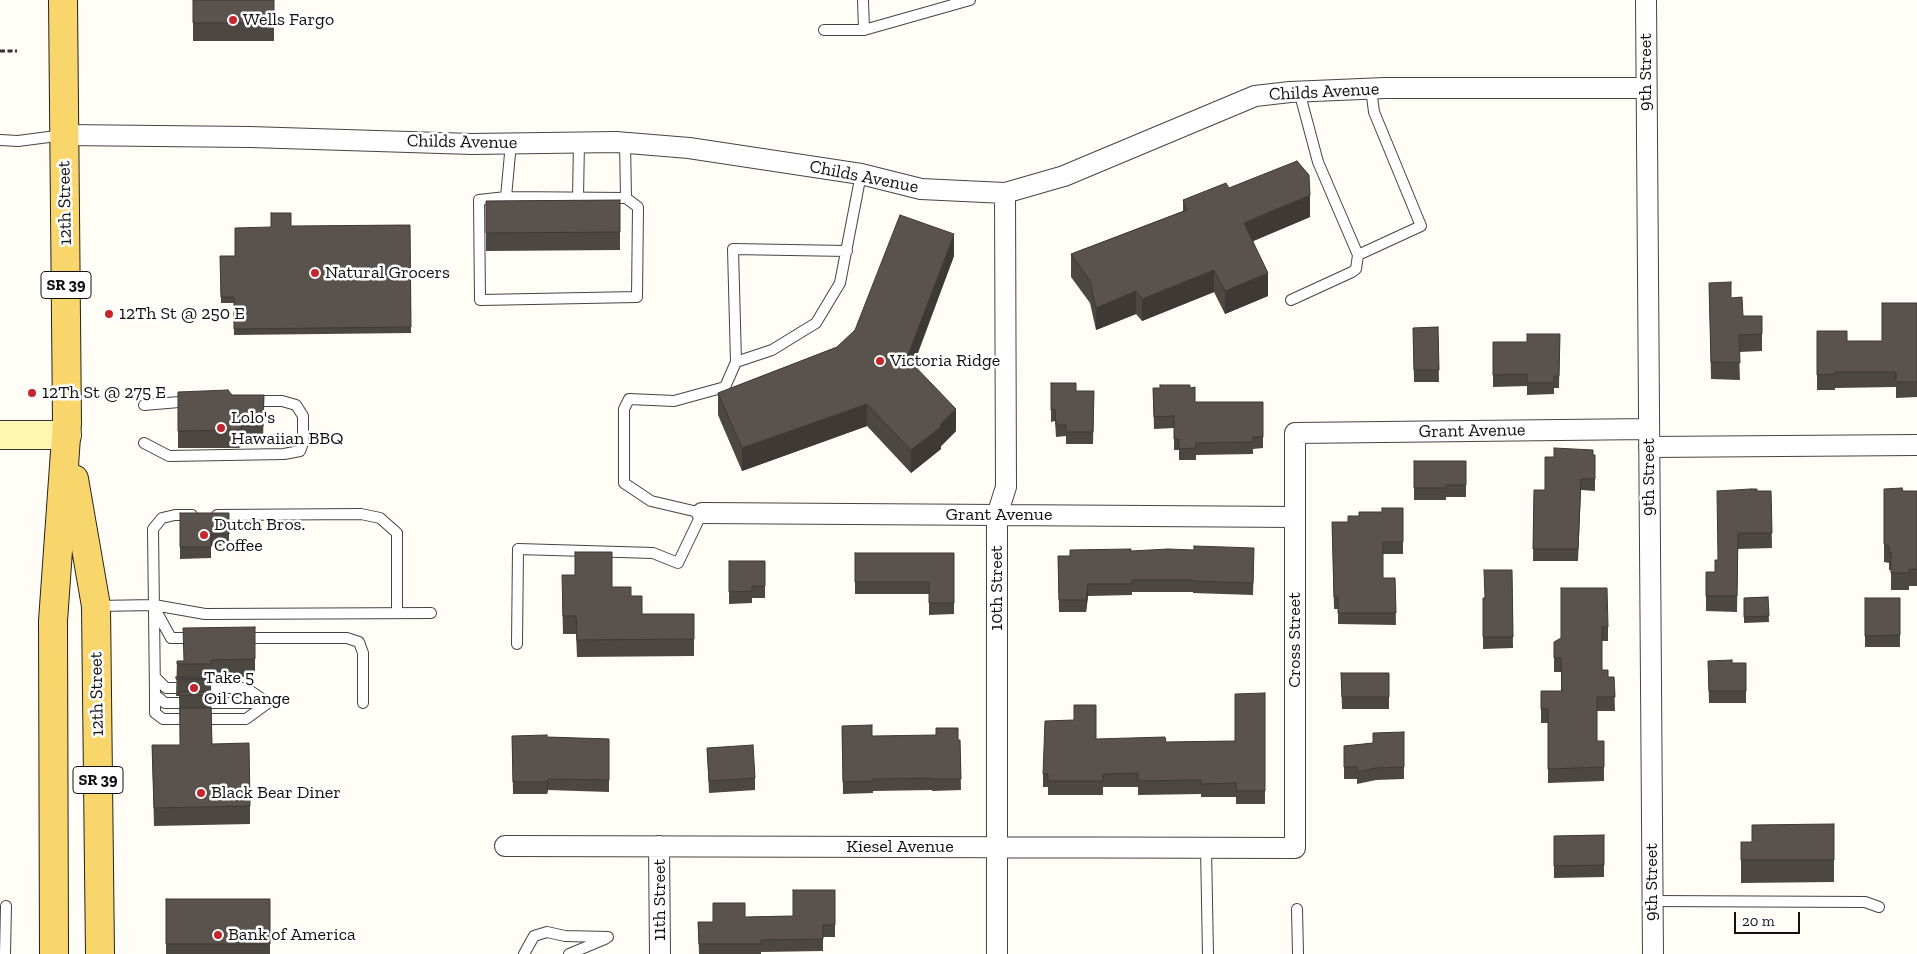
<!DOCTYPE html>
<html>
<head>
<meta charset="utf-8">
<style>
  body { margin:0 }
  #map { position:relative; width:1917px; height:954px; overflow:hidden; background:#fffdf5; font-family:"Zilla Slab",serif }
  canvas { display:block }
  .scale { position:absolute; left:1734px; top:912px; width:66px; height:22px; box-sizing:border-box; border:2px solid #111; border-top:0; padding-left:6px; font-size:15px; line-height:18px; white-space:nowrap; color:#111; -webkit-text-stroke:4px #fff; paint-order:stroke }
</style>
</head>
<body>
<div id="map">
<canvas width="1917" height="954"></canvas>
<div class="scale">20 m</div>
</div>
<script>
const g = document.querySelector('canvas').getContext('2d');
g.lineJoin = 'round';
const poly = rows => new Path2D(rows.map(r => 'M' + r).join(''));
function trace(path, color, width, dash) { g.strokeStyle = color; g.lineWidth = width; g.lineCap = dash ? 'butt' : 'round'; g.setLineDash(dash || []); g.stroke(path); }
function fill(path, color) { g.fillStyle = color; g.fill(path, 'evenodd'); }
function write(font, color, halo, rows, align = 'center') {
  g.font = font + ' "Zilla Slab",serif'; g.lineWidth = 5; g.setLineDash([]); g.textBaseline = 'middle'; g.strokeStyle = halo; g.fillStyle = color; for (const [text, x, y, turn = 0] of rows) {
    g.save(); g.translate(x, y); g.rotate((+turn || 0) * Math.PI / 180); g.textAlign = isNaN(turn) ? turn : align; if (halo) g.strokeText(text, 0, 0); g.fillText(text, 0, 0); g.restore();
  }
}
const path = poly([
  [0,51,17,51]
]);
const lane = poly([
  [863,0,864,30],
  [824,30,864,30,970,0],
  [1299,91,1318,162,1358,255,1421,226,1374,112,1371,88],
  [0,140,18,141,64,135],
  [511,143,506,197,479,200,480,300,637,297,638,207,626,198,625,142],
  [506,197,626,198],
  [578,198,579,142],
  [1291,300,1352,272,1356,269,1358,255],
  [736,362,733,249,847,251],
  [144,405,191,401],
  [144,443,169,456,284,454,300,451,303,443,303,416,296,405,282,401,251,401],
  [192,515,175,515,162,518,153,529,155,695,165,703,268,703],
  [217,515,361,514,380,518,397,533,397,613],
  [97,606,154,605,205,614,431,613],
  [155,609,171,638,196,638],
  [243,638,347,638,359,642,363,653,363,703],
  [517,644,518,549,653,553,678,563,702,513,651,501,624,483,624,409,629,399,674,401,725,387,736,362,772,350,816,323,840,283,861,174],
  [155,677,166,688,246,688,268,703],
  [155,695,155,713,163,719,246,719,268,703],
  [1206,848,1208,954],
  [1652,901,1865,902,1879,907],
  [1297,909,1298,954],
  [5,954,6,906],
  [524,954,534,936,547,932,565,936,608,937],
  [569,954,605,939]
]);
const street = poly([
  [1646,0,1653,954],
  [65,135,250,137,472,144,616,142,689,148,861,174,921,189,1005,193,1064,176,1255,96,1290,92,1385,88,1646,88],
  [1649,447,1917,445],
  [702,513,1295,517],
  [505,846,1295,848,1295,433,1648,429],
  [659,846,660,954],
  [997,954,997,515,1006,487,1005,193]
]);
const secondary = poly([
  [0,435,67,435]
]);
const primary = poly([
  [74,479,96,606,100,954],
  [54,954,53,621,67,423,63,0]
]);
const wall = poly([
  [193,0,274,0,274,41,193,41],
  [1229,188,1310,217,1253,241,1268,296,1225,314,1214,292,1142,321,1136,314,1096,330,1090,303,1071,277,1071,254,1183,211,1183,200],
  [620,200,620,250,486,251,486,201],
  [410,225,411,333,234,335,234,303,221,303,220,256,235,256,271,227],
  [954,256,914,364,956,431,941,446,941,449,911,473,867,426,742,471,718,415,718,393,837,347],
  [1709,283,1731,298,1743,316,1762,316,1762,351,1739,352,1740,380,1711,379],
  [1917,303,1917,397,1896,398,1896,387,1835,388,1835,390,1817,390,1817,331,1847,341,1882,341],
  [1438,327,1439,382,1414,382,1413,328],
  [1560,334,1559,388,1554,388,1554,394,1527,395,1527,386,1493,387,1493,342,1527,342],
  [1051,383,1076,391,1094,391,1093,444,1066,444,1066,436,1056,437,1055,421,1051,422],
  [1153,388,1190,388,1195,402,1263,402,1263,448,1253,449,1253,454,1196,455,1196,460,1179,460,1179,450,1174,450,1174,428,1154,429],
  [178,392,232,395,264,395,263,444,242,444,239,448,178,448],
  [1595,455,1595,491,1581,490,1578,561,1533,561,1534,490,1545,490,1554,457],
  [1414,461,1466,461,1466,497,1446,497,1446,500,1414,500],
  [1884,489,1903,491,1917,491,1917,586,1909,586,1909,590,1891,590,1891,570,1889,570,1889,563,1884,562],
  [1771,491,1772,548,1738,549,1737,612,1706,611,1706,572,1715,572,1718,560],
  [1403,508,1403,554,1383,554,1383,578,1395,578,1396,625,1338,624,1338,609,1334,609,1332,522,1348,522,1382,512],
  [180,513,229,513,229,545,211,546,211,558,180,559],
  [1131,551,1254,560,1253,595,1193,593,1193,592,1132,592,1132,595,1088,596,1086,612,1059,612,1058,556,1070,556],
  [855,553,954,553,954,614,929,615,929,594,855,594],
  [729,561,765,561,765,598,752,598,752,603,729,604],
  [1512,570,1513,648,1483,649,1483,598,1485,598],
  [575,575,612,587,631,596,642,614,694,614,694,656,577,657,576,634,563,634,562,592],
  [1561,588,1608,627,1608,641,1602,641,1602,670,1608,677,1614,677,1615,711,1597,711,1597,741,1604,741,1604,781,1548,783,1548,723,1541,723,1541,691,1561,691,1561,672,1554,672,1554,656,1561,638],
  [1768,597,1769,622,1744,623,1744,598],
  [1865,598,1900,598,1900,647,1865,647],
  [255,627,255,677,211,677,212,744,250,806,250,824,154,826,152,745,180,745,179,696,176,696,177,661,183,661],
  [1708,661,1732,663,1746,663,1746,703,1709,703],
  [1341,673,1389,673,1389,709,1342,709],
  [1265,693,1265,804,1236,804,1236,797,1201,797,1201,794,1138,795,1138,787,1103,787,1103,795,1048,795,1048,787,1043,787,1043,774,1096,739,1166,742,1235,741],
  [842,726,872,736,960,740,961,790,932,791,932,790,873,791,873,793,843,794],
  [1404,732,1404,779,1376,780,1357,784,1357,779,1344,779,1344,746,1373,743],
  [512,736,609,739,609,792,548,790,547,794,513,794],
  [707,748,755,778,755,790,709,793],
  [1834,824,1834,882,1741,883,1741,842,1752,842],
  [1604,835,1604,877,1554,878,1554,836],
  [835,890,835,937,823,937,823,951,761,952,761,954,699,954,698,922,713,922,745,917,793,916],
  [166,899,270,899,270,954,166,954]
]);
const shadedWall = poly([
  [1310,195,1310,217,1244,245,1244,223],
  [954,234,954,256,907,380,907,358],
  [1214,270,1214,292,1142,321,1142,299],
  [1268,273,1268,296,1225,314,1225,291],
  [1136,291,1136,314,1096,330,1096,308],
  [867,404,867,426,742,471,742,448],
  [956,409,956,431,941,446,941,449,911,473,911,450,940,425],
  [242,426,242,444,239,448,239,430],
  [1088,584,1088,596,1086,612,1086,600],
  [548,779,548,790,547,794,547,782]
]);
const building = poly([
  [193,0,274,0,274,23,193,23,193,0],
  [1297,161,1309,175,1310,195,1244,223,1268,273,1225,291,1214,270,1142,299,1136,291,1096,308,1090,281,1071,254,1187,210,1183,200,1226,183,1229,188,1297,161],
  [620,200,620,232,486,233,486,201,620,200],
  [271,213,291,213,291,226,410,225,411,327,234,329,234,297,221,297,220,256,235,256,235,228,271,227,271,213],
  [900,215,954,234,907,358,956,409,940,425,941,427,911,450,867,404,742,448,718,393,837,347,855,330,900,215],
  [1731,282,1731,298,1742,297,1743,316,1762,316,1762,334,1739,335,1740,363,1711,362,1709,283,1731,282],
  [1882,303,1917,303,1917,382,1896,382,1896,372,1835,372,1835,374,1817,375,1817,331,1847,331,1847,341,1882,341,1882,303],
  [1438,327,1439,370,1414,370,1413,328,1438,327],
  [1527,334,1560,334,1559,376,1554,376,1554,383,1527,383,1527,374,1493,375,1493,342,1527,342,1527,334],
  [1051,383,1076,383,1076,391,1094,391,1093,432,1066,432,1066,425,1056,425,1055,409,1051,410,1051,383],
  [1160,385,1190,385,1190,388,1195,387,1195,402,1263,402,1263,437,1253,437,1253,442,1196,443,1196,448,1179,449,1179,439,1174,439,1174,416,1154,417,1153,388,1160,388,1160,385],
  [228,390,232,395,264,395,263,426,242,426,239,430,178,431,178,392,228,390],
  [1554,448,1593,450,1593,455,1595,455,1595,479,1581,479,1578,549,1533,549,1534,490,1545,490,1545,457,1554,457,1554,448],
  [1414,461,1466,461,1466,485,1446,485,1446,488,1414,488,1414,461],
  [1902,488,1903,491,1917,491,1917,569,1909,569,1909,573,1891,573,1891,552,1889,553,1889,546,1884,544,1884,489,1902,488],
  [1751,489,1757,489,1757,491,1771,491,1772,533,1738,533,1737,596,1706,596,1706,572,1715,572,1715,560,1718,560,1717,491,1751,489],
  [1382,508,1403,508,1403,542,1383,542,1383,578,1395,578,1396,613,1338,613,1338,597,1334,597,1332,522,1348,522,1348,516,1359,516,1359,512,1382,512,1382,508],
  [180,513,229,513,229,534,211,534,211,547,180,547,180,513],
  [1194,546,1254,548,1253,583,1193,581,1193,580,1132,580,1132,584,1088,584,1086,600,1059,600,1058,556,1070,556,1070,550,1131,549,1131,551,1168,549,1194,550,1194,546],
  [575,552,612,552,612,587,631,587,631,596,642,596,642,614,694,614,694,639,577,640,576,616,563,616,562,575,575,575,575,552],
  [855,553,954,553,954,603,929,603,929,582,855,582,855,553],
  [729,561,765,561,765,586,752,586,752,591,729,592,729,561],
  [1484,570,1512,570,1513,637,1483,637,1483,598,1485,598,1484,570],
  [1561,588,1607,588,1608,627,1602,627,1602,670,1608,670,1608,677,1614,677,1615,697,1597,697,1597,741,1604,741,1604,767,1548,769,1548,709,1541,709,1541,691,1562,691,1561,658,1554,658,1554,642,1561,638,1561,588],
  [1768,597,1769,616,1744,617,1744,598,1768,597],
  [1865,598,1900,598,1900,635,1865,636,1865,598],
  [255,627,255,659,211,660,211,664,177,664,177,661,184,661,183,628,255,627],
  [1732,660,1732,663,1746,663,1746,691,1709,691,1708,661,1732,660],
  [1341,673,1389,673,1389,697,1342,697,1341,673],
  [176,677,211,679,176,679,176,677],
  [179,692,211,692,211,695,179,695,179,692],
  [1265,693,1265,791,1236,791,1236,783,1201,784,1201,780,1138,781,1138,773,1103,774,1103,781,1048,781,1048,774,1043,774,1045,721,1074,720,1074,705,1096,705,1096,739,1165,737,1166,742,1235,741,1235,694,1265,693],
  [180,708,211,708,212,744,249,743,250,806,154,808,152,745,180,745,180,708],
  [872,725,872,736,936,735,936,728,958,728,958,740,960,740,961,779,932,779,932,778,873,779,873,781,843,782,842,726,872,725],
  [1404,732,1404,767,1376,768,1357,772,1357,767,1344,767,1344,746,1373,743,1373,733,1404,732],
  [547,735,547,737,609,739,609,780,548,779,547,782,513,782,512,736,547,735],
  [753,745,755,778,709,781,707,748,753,745],
  [1834,824,1834,860,1741,860,1741,842,1752,842,1752,825,1834,824],
  [1604,835,1604,865,1554,866,1554,836,1604,835],
  [793,890,835,890,835,925,823,925,823,939,761,940,761,944,699,944,698,922,713,922,713,903,745,903,745,917,793,916,793,890],
  [166,899,270,899,270,944,166,944,166,899]
]);
const markers = [
  [233,20,5,"#c4262e"],
  [315,273,5,"#c4262e"],
  [109,314,5,"#c4262e"],
  [880,361,5,"#c4262e"],
  [32,393,5,"#c4262e"],
  [221,428,5,"#c4262e"],
  [204,535,5,"#c4262e"],
  [194,688,5,"#c4262e"],
  [201,793,5,"#c4262e"],
  [218,935,5,"#c4262e"]
];
const shields = [
  [66,285,50],
  [98,780,50]
];
const shieldNames = [
  ["SR 39",66,285],
  ["SR 39",98,780]
];
const poiNames = [
  ["Wells Fargo",243,20],
  ["Natural Grocers",325,273],
  ["12Th St @ 250 E",119,314],
  ["Victoria Ridge",890,361],
  ["12Th St @ 275 E",42,393],
  ["Lolo's",231,418],
  ["Hawaiian BBQ",231,439],
  ["Dutch Bros.",214,525],
  ["Coffee",214,546],
  ["Take 5",204,678],
  ["Oil Change",204,699],
  ["Black Bear Diner",211,793],
  ["Bank of America",228,935]
];
const streetNames = [
  ["9th Street",1646,72,-90],
  ["Childs Avenue",1324,92,-3],
  ["Childs Avenue",462,142,1],
  ["Childs Avenue",864,177,11],
  ["12th Street",65,203,-91],
  ["Grant Avenue",1472,431,-1],
  ["9th Street",1649,477,-90],
  ["Grant Avenue",999,515],
  ["10th Street",997,588,-90],
  ["Cross Street",1295,640,-90],
  ["12th Street",97,694,-91],
  ["Kiesel Avenue",900,847],
  ["9th Street",1652,882,-90],
  ["11th Street",660,900,-90]
];
trace(lane, '#444', 12);
trace(street, '#444', 22);
trace(secondary, '#333', 30);
trace(primary, '#222', 30);
trace(path, '#333', 3, [5, 2.5]);
trace(lane, '#fff', 10);
trace(street, '#fff', 20);
trace(secondary, '#fff6b0', 28);
trace(primary, '#f9d66b', 28);
fill(wall, '#4d4742');
fill(shadedWall, '#3f3936');
fill(building, '#5a524d');
trace(building, '#3f3936', 1);
for (const [x, y, r, color] of markers) { const dot = new Path2D(); dot.arc(x, y, r, 0, 2 * Math.PI); g.fillStyle = color; g.fill(dot); trace(dot, '#fff', 2); }
for (const [x, y, w] of shields) { const box = new Path2D(); box.roundRect(x - w / 2, y - 13.5, w, 27, 4); g.fillStyle = '#fff'; g.fill(box); trace(box, '#111', 1); }
write('bold 16px', '#111', null, shieldNames);
write('18px', '#111', '#fff', poiNames, 'left');
write('18px', '#111', '#fff', streetNames);
</script>
</body>
</html>
